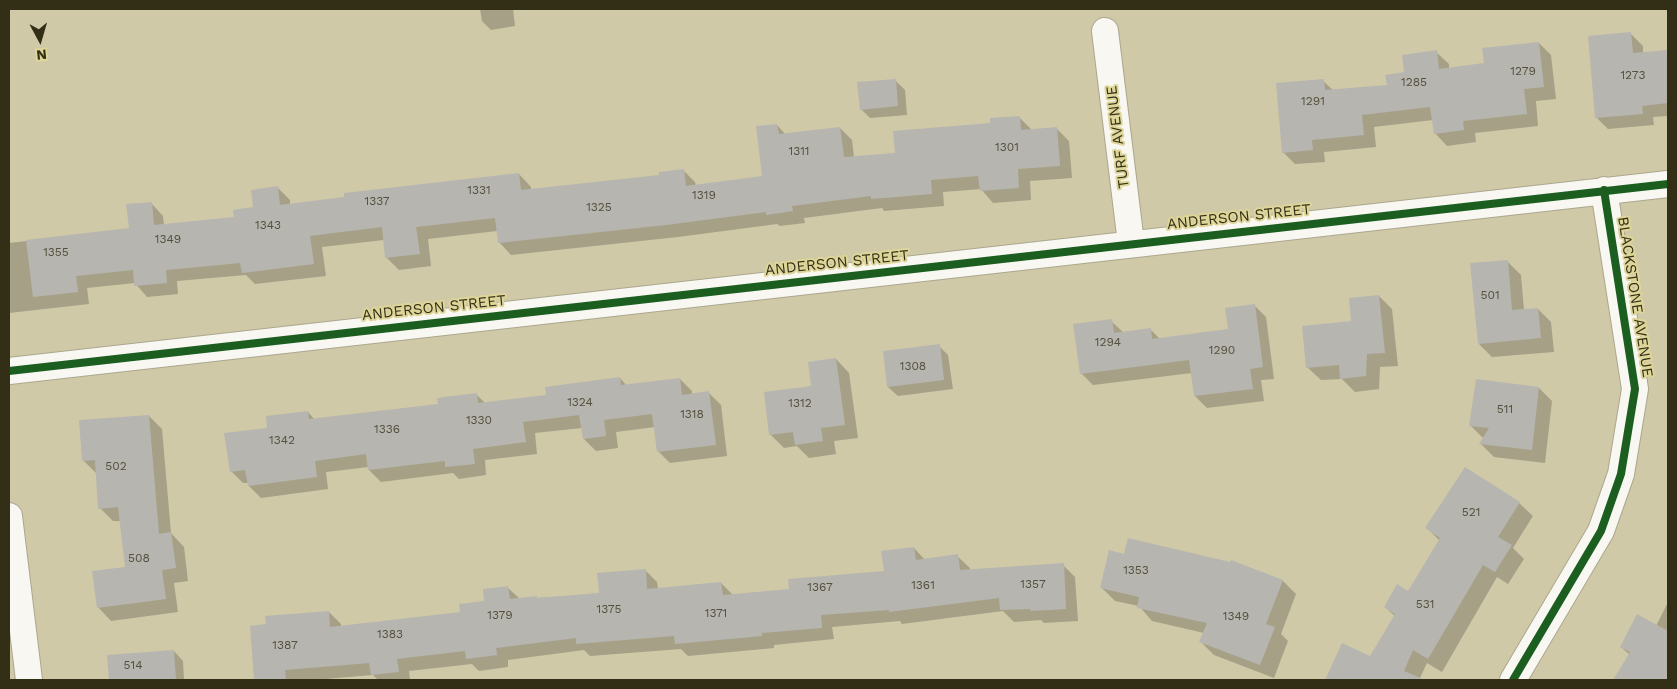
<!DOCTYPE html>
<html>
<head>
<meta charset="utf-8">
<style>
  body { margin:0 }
  #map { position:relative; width:1677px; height:689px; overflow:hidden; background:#cfc9a8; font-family:"Work Sans",sans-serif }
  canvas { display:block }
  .frame { position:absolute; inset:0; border:10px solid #332f17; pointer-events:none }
  .north { position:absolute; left:15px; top:15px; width:50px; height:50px; -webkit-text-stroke:4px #ded599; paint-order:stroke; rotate:174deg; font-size:14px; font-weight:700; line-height:20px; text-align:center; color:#332f17 }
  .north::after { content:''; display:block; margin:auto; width:18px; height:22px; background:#332f17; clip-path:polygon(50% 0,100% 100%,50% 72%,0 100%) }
</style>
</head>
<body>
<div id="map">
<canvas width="1677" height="689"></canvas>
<div class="frame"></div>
<div class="north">N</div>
</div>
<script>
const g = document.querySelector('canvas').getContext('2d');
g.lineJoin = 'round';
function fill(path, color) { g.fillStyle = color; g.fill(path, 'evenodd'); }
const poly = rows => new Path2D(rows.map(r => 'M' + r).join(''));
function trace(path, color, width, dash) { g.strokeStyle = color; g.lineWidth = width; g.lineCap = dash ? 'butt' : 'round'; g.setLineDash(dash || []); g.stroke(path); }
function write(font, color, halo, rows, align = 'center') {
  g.font = font + ' "Work Sans",sans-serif'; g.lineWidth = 4; g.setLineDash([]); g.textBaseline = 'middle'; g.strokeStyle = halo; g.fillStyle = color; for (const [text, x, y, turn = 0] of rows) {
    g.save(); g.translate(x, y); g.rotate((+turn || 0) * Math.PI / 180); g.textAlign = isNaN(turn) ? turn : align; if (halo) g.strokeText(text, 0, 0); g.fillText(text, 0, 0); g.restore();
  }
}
const shadow = poly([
  [480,9,513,9,515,26,491,30,482,21],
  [1631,34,1643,46,1643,54,1668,51,1668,116,1653,117,1654,125,1608,129,1596,117],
  [1539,43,1551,55,1556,99,1536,101,1538,126,1475,133,1476,142,1447,146,1435,133,1433,120,1374,127,1376,147,1324,152,1325,162,1295,164,1283,152,1323,81,1334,91,1388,86,1436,52,1449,64,1449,69,1486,64],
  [895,80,905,90,907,115,870,118,861,109],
  [1019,117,1031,129,1057,129,1069,141,1072,178,1030,181,1031,200,993,203,981,189,943,192,944,206,884,211,882,208,804,218,805,223,780,226,777,224,678,237,511,255,499,242,497,231,428,239,431,266,399,270,387,258,384,240,322,247,326,276,255,284,246,275,177,281,178,294,147,297,135,283,87,288,89,304,9,313,9,243,130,229,151,203,163,216,164,225,236,219,254,209,278,188,290,200,290,205,519,174,531,187,531,190,660,176,683,170,695,182,696,186,763,177,777,125,786,135,840,128,852,140,854,157,896,154],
  [1507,261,1521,275,1524,310,1538,309,1551,322,1554,352,1492,357,1479,344],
  [1379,296,1392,309,1398,366,1380,367,1379,389,1355,392,1342,379,1321,380,1307,367],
  [1254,305,1266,317,1274,379,1261,380,1264,401,1207,408,1195,396,1192,373,1093,385,1081,373,1111,321,1123,332,1151,330,1160,339,1229,330],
  [939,346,948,355,953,389,898,396,888,387],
  [836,359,849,373,858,438,834,441,836,454,809,458,797,446,784,448,770,434],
  [620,378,627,386,680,379,692,391,692,395,709,393,721,405,727,456,670,463,658,451,655,427,616,432,618,448,596,451,584,439,582,428,535,433,537,454,485,460,486,475,459,479,453,473,381,482,369,470,369,467,326,472,328,489,261,498,249,486,248,483,243,483,231,471,269,429,308,412,315,420,439,405,477,395,485,403,547,396],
  [1539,388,1552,401,1545,463,1494,457,1481,444,1484,439,1471,426],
  [149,416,162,429,171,533,184,547,188,581,174,583,178,612,111,621,98,607,127,568,121,521,113,521,100,508,97,474,83,460],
  [1465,468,1519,503,1533,516,1513,548,1524,559,1508,584,1497,577,1442,672,1427,663,1419,680,1326,680,1343,645,1371,657,1395,616,1385,607,1409,593,1440,541,1427,528],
  [914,548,925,560,957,556,970,568,970,570,1063,565,1075,577,1078,621,1044,623,1041,620,1014,622,1003,611,902,624,900,621,832,627,834,639,774,645,774,648,688,656,681,649,590,656,584,650,508,660,508,667,479,671,472,664,409,671,410,680,378,680,373,675,313,680,256,680,251,627,329,612,341,624,341,627,461,613,486,602,507,587,520,599,600,594,645,570,657,582,658,589,721,583,733,595,790,590,885,572],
  [1125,555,1231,563,1283,581,1296,594,1281,634,1288,641,1274,678,1214,655,1201,642,1204,633,1152,621,1139,606,1115,601,1101,587],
  [1668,602,1668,680,1615,680,1630,655,1621,647,1656,626],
  [174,651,183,661,184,680,110,680,108,656]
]);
const building = poly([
  [1631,32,1633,53,1668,50,1668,103,1642,106,1643,114,1595,118,1588,36],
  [1539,42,1544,87,1524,89,1527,114,1463,121,1464,130,1434,134,1430,107,1362,115,1364,135,1312,140,1313,150,1282,153,1276,83,1324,79,1325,90,1387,85,1385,75,1404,72,1402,55,1437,50,1439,69,1484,63,1482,48],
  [896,79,898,106,860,110,857,82],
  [1020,116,1021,130,1057,127,1060,166,1018,169,1019,188,980,191,978,176,931,180,932,194,871,199,871,196,792,206,793,211,766,215,766,212,666,225,498,243,495,218,416,227,420,254,385,258,382,227,310,236,314,264,242,273,240,263,166,270,167,283,134,286,133,270,76,276,78,292,33,297,26,240,129,228,126,204,152,202,154,225,234,217,233,210,253,207,251,190,278,186,280,205,344,197,344,193,519,173,521,190,659,175,659,172,684,169,686,186,762,176,756,126,777,124,779,134,840,127,844,157,895,153,893,131,990,123,990,118],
  [1508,260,1512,310,1538,308,1541,338,1478,344,1470,263],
  [1379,295,1385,353,1367,354,1366,376,1340,379,1339,365,1306,368,1302,326,1351,321,1349,298],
  [1255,304,1263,367,1250,369,1253,389,1194,396,1189,360,1080,374,1073,324,1112,319,1114,333,1151,328,1152,339,1228,329,1225,308],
  [940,344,944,380,887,387,883,351],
  [836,358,845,425,821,428,823,441,795,445,793,432,769,435,764,392,811,386,808,362],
  [620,377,621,385,680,378,682,395,709,391,716,445,657,452,652,414,604,420,606,436,583,439,579,415,523,422,526,442,473,449,475,464,445,467,445,461,368,470,366,454,315,461,317,477,248,486,245,470,230,472,224,433,267,428,266,416,308,411,309,419,438,404,437,398,477,393,478,403,546,395,545,387],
  [1476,379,1539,387,1532,450,1479,444,1489,428,1469,426],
  [149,415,159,534,171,532,176,568,162,570,166,599,97,608,92,571,125,567,118,507,98,509,95,460,82,461,79,420],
  [1465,467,1520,502,1498,537,1512,545,1495,572,1483,565,1428,659,1413,650,1404,671,1425,680,1325,680,1342,643,1370,656,1395,614,1384,607,1397,584,1408,591,1440,538,1425,528],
  [1128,538,1230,562,1231,560,1283,580,1266,624,1275,627,1260,665,1199,642,1207,623,1137,608,1139,597,1100,588,1109,550,1124,554],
  [914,547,916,560,958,554,960,570,1064,563,1066,609,1031,611,1030,609,1000,610,999,598,889,612,889,610,821,615,822,628,762,633,762,636,675,644,674,636,576,644,576,638,496,648,497,655,466,659,465,651,397,659,399,672,371,675,369,663,285,670,286,680,254,680,250,626,266,624,265,616,329,611,330,627,460,612,459,604,484,601,483,589,508,586,510,599,537,596,537,598,599,593,597,573,646,569,647,589,721,582,723,595,789,589,788,579,884,571,881,551],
  [1637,614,1668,631,1668,680,1613,680,1630,652,1620,647],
  [174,650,176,680,109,680,107,655]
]);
const street = poly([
  [1105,31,1131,243],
  [9,371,1668,184],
  [9,516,29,680],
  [1513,680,1601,531,1621,474,1635,389,1604,190]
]);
const cycleway = poly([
  [9,371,1668,184],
  [1513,680,1601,531,1621,474,1635,389,1604,190]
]);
const numberNames = [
  ["1279",1523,71],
  ["1273",1633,75],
  ["1285",1414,82],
  ["1291",1313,101],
  ["1301",1007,147],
  ["1311",799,151],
  ["1331",479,190],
  ["1319",704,195],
  ["1337",377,201],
  ["1325",599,207],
  ["1343",268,225],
  ["1349",168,239],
  ["1355",56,252],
  ["501",1490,295],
  ["1294",1108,342],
  ["1290",1222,350],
  ["1308",913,366],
  ["1324",580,402],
  ["1312",800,403],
  ["511",1505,409],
  ["1318",692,414],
  ["1330",479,420],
  ["1336",387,429],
  ["1342",282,440],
  ["502",116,466],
  ["521",1471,512],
  ["508",139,558],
  ["1353",1136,570],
  ["1357",1033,584],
  ["1361",923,585],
  ["1367",820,587],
  ["531",1425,604],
  ["1375",609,609],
  ["1371",716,613],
  ["1379",500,615],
  ["1349",1236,616],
  ["1383",390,634],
  ["1387",285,645],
  ["514",133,665]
];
const streetNames = [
  ["TURF AVENUE",1118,137,-97],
  ["ANDERSON STREET",1239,217,-6],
  ["ANDERSON STREET",837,263,-6],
  ["BLACKSTONE AVENUE",1635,297,81],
  ["ANDERSON STREET",434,308,-6]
];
fill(shadow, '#0003');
fill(building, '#b7b5b0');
trace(street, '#aca78e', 28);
trace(street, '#f8f7f2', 26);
trace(cycleway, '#1b5e20', 8);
write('12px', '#54503d', null, numberNames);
write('15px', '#332f17', '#ded599', streetNames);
</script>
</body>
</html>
